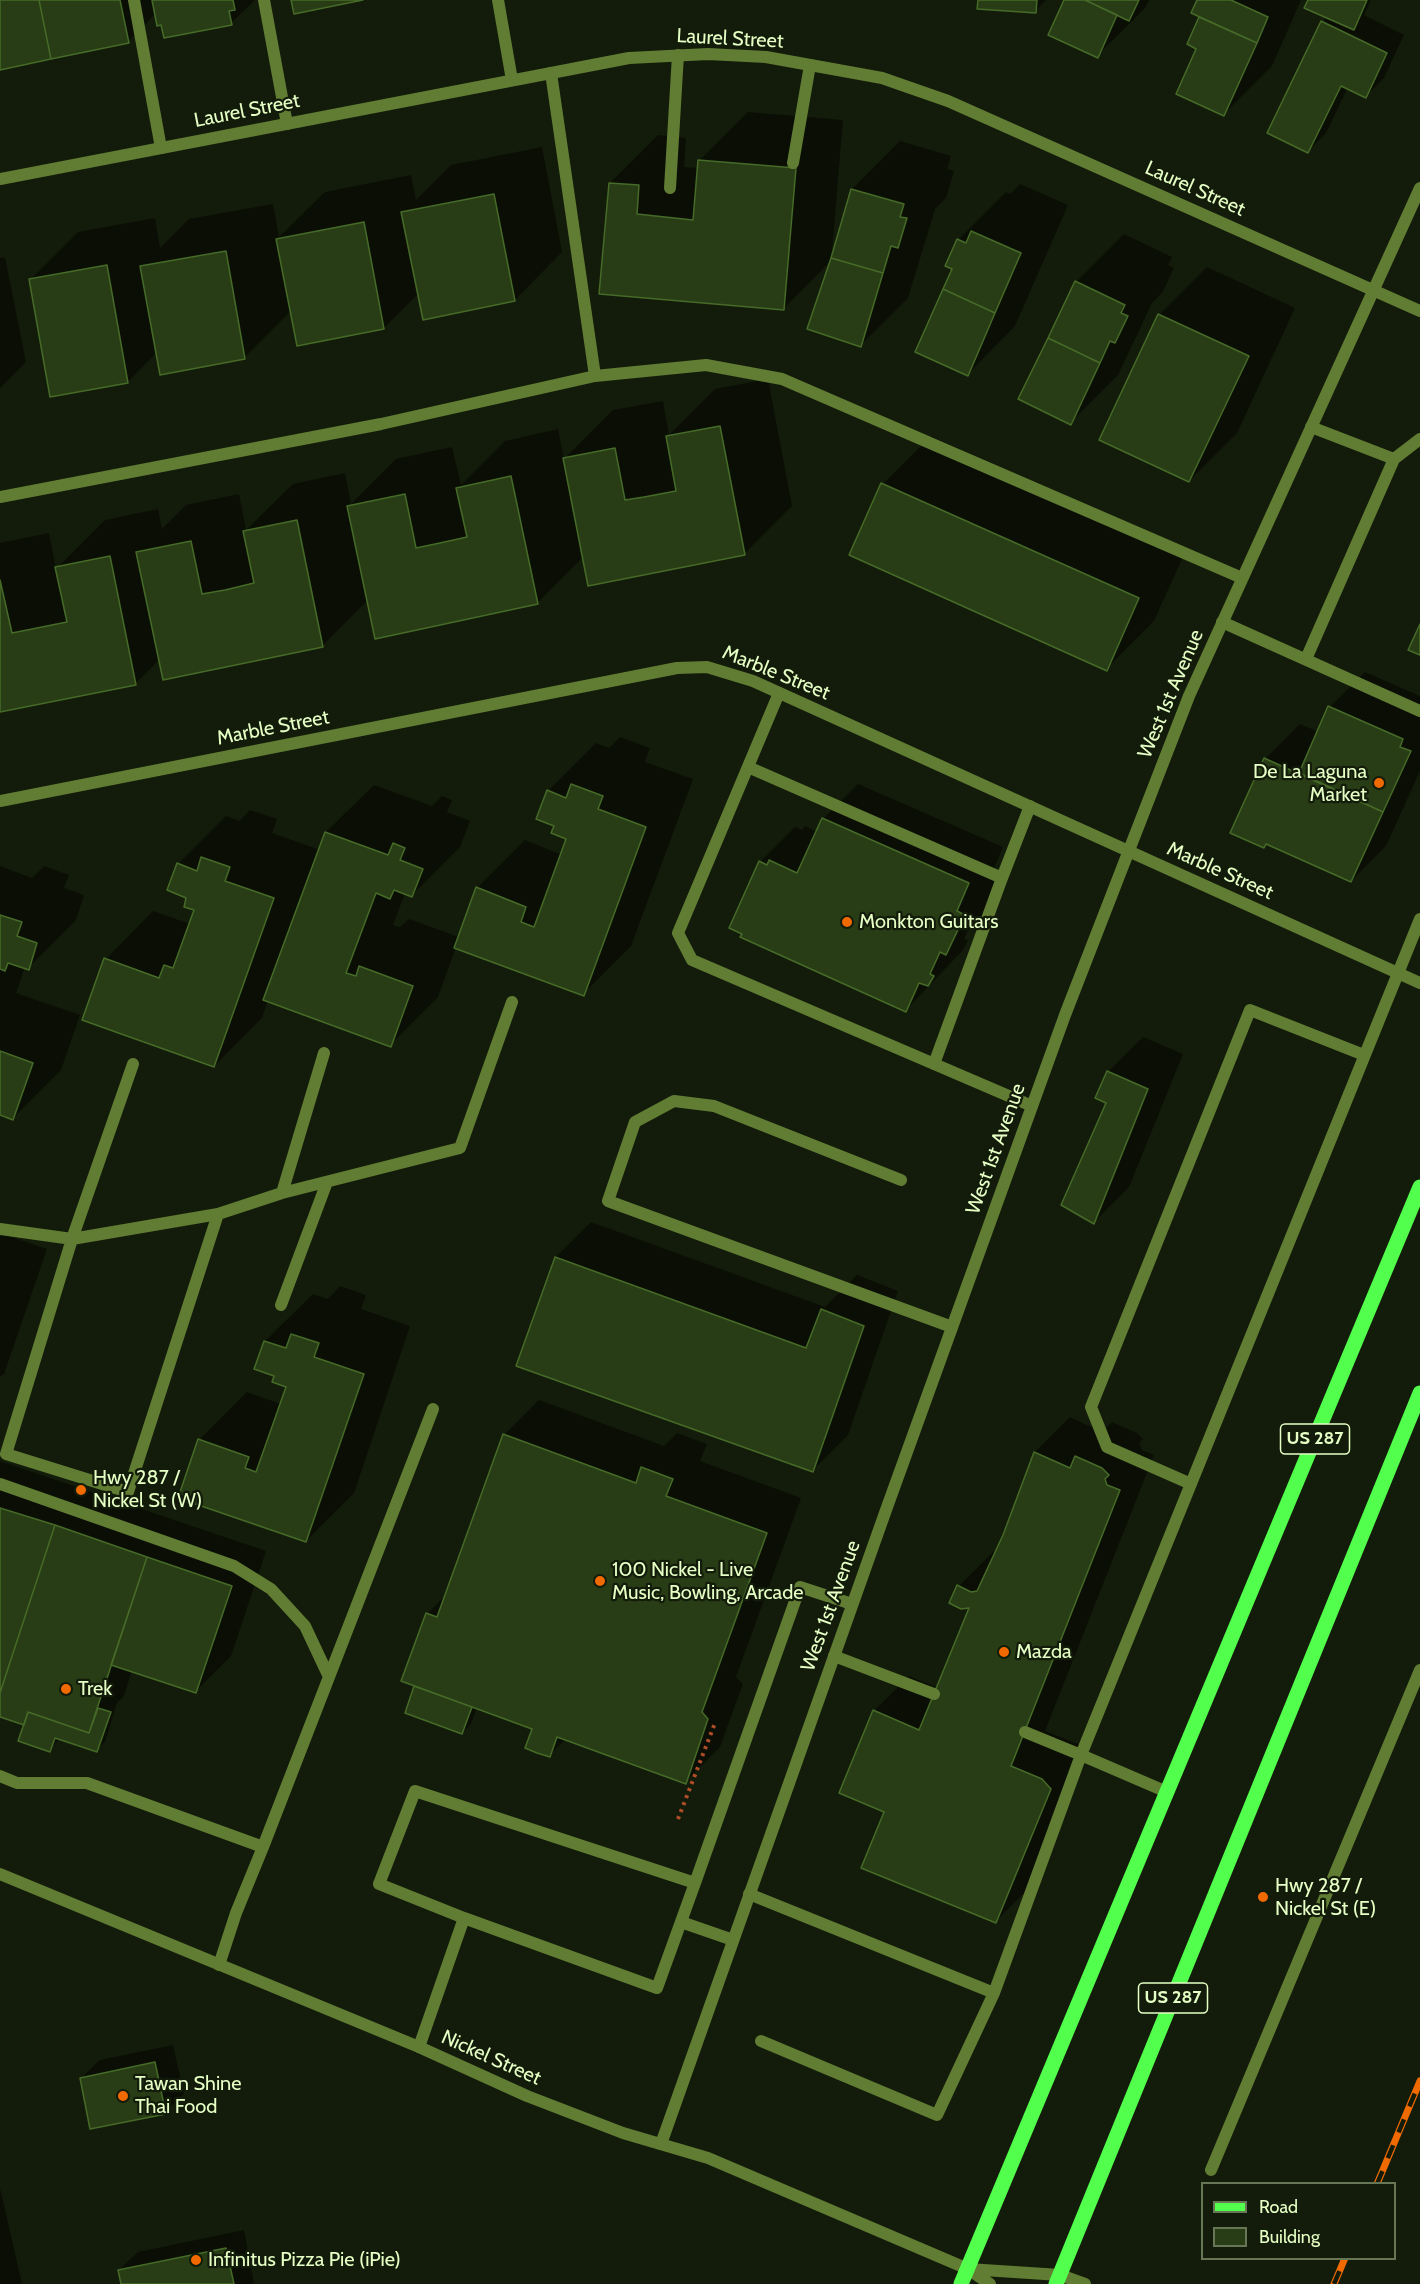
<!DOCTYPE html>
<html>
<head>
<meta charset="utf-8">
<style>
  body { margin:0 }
  #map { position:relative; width:1420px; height:2284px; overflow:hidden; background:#131c0a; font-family:Cabin,sans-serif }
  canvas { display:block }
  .legend { position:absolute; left:1201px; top:2182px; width:195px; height:78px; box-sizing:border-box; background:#131c0a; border:2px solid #677755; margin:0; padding:8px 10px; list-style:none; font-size:18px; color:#e5ffc5 }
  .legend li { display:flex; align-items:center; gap:12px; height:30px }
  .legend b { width:30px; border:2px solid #677755 }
</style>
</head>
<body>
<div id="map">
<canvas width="1420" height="2284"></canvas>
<ul class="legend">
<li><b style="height:8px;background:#52ff4c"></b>Road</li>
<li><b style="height:16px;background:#283d16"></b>Building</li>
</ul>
</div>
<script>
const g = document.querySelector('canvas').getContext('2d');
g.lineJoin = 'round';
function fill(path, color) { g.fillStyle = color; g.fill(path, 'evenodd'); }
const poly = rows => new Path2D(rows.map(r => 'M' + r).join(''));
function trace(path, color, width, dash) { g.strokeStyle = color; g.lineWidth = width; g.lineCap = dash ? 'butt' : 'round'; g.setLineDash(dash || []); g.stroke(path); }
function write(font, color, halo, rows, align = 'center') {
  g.font = font + ' Cabin,sans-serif'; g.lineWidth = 4.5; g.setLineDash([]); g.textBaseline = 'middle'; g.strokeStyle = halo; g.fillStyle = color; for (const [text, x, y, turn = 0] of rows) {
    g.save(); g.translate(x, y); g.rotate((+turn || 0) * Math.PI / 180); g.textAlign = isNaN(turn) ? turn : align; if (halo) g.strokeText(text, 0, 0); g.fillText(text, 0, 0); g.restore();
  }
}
const shadow = poly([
  [0,0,255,0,231,23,162,23,156,13,128,42,0,68],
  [979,0,1046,0,1035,11],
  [1066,0,1149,0,1145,8,1097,56],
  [1199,0,1301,0,1272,66,1224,114,1198,48,1189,44,1201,16],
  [1309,0,1371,0,1364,15,1404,35,1384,78,1366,96,1348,87,1326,133,1308,151,1322,22,1327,17],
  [748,112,843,120,832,251,852,189,900,141,951,156,947,169,954,171,946,198,935,209,908,298,861,345,830,262,783,309,601,293,610,183,658,135,686,138,684,167,699,168,700,160],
  [542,147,562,252,515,300,419,293,384,328,291,311,245,357,161,373,157,352,128,382,30,280,78,232,155,218,160,248,189,219,273,204,279,237,325,192,411,175,416,200,451,165],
  [1020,184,1068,205,1015,326,968,374,954,269,958,240,1006,192,1010,194],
  [1124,234,1172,257,1168,265,1174,268,1162,293,1152,303,1118,375,1070,423,1076,282],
  [5,257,26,362,0,388,0,258],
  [1207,267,1295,308,1237,433,1189,481,1101,439,1159,315],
  [768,379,792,506,744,554,584,556,537,603,368,600,323,645,164,678,160,659,135,684,0,710,0,543,49,533,56,569,105,520,158,509,162,529,186,505,239,494,246,530,293,484,345,473,351,504,396,459,452,447,461,485,505,441,558,429,564,459,613,410,663,401,669,435,715,389],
  [931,436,1186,550,1154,621,1106,669,851,554,883,484],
  [1365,672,1420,696,1420,771,1386,846,1351,881,1265,759,1300,724,1319,732,1330,707],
  [620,737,650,748,645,762,693,779,631,946,583,994,456,947,438,997,390,1045,268,1000,262,1018,214,1066,106,959,153,911,190,924,196,909,188,897,178,864,226,816,239,821,250,810,277,819,272,833,320,850,326,832,374,785,432,806,442,796,452,800,447,812,470,821,460,847,412,895,405,893,393,925,400,927,409,919,459,937,477,888,525,840,562,855,568,838,556,825,548,791,596,743,609,748],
  [858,784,1003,847,991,876,999,880,981,918,967,932,964,939,968,940,963,950,906,1010,760,862,795,827,802,830,805,826,817,832,823,819],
  [0,866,32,878,44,866,69,875,64,888,84,895,76,920,28,968,25,967,16,993,80,1015,61,1070,13,1118,0,1114],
  [1143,1037,1183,1054,1129,1187,1094,1222,1108,1102,1108,1072],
  [591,1222,825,1307,857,1275,898,1291,848,1435,813,1470,518,1365,556,1257],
  [0,1233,47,1249,4,1374,0,1377],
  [340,1286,366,1295,361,1309,410,1326,354,1493,306,1541,199,1440,247,1392,281,1404,288,1386,276,1375,265,1341,313,1294,328,1299],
  [539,1400,664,1446,677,1433,707,1444,700,1461,801,1498,736,1677,743,1684,720,1747,685,1782,566,1739,549,1755,534,1728,477,1707,471,1724,462,1733,416,1687,427,1614,446,1595,504,1435],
  [1070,1417,1102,1432,1112,1422,1137,1433,1143,1439,1139,1443,1142,1450,1154,1455,1045,1731,1078,1744,1086,1754,1031,1886,996,1921,886,1811,874,1711,909,1676,938,1688,972,1606,959,1586,994,1551,996,1552,1035,1452],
  [0,1461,266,1551,231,1656,196,1691,132,1670,124,1696,117,1703,105,1742,96,1750,60,1738,49,1751,26,1724,0,1715],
  [173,2045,184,2094,165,2112,81,2078,100,2060],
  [0,2188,22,2284,0,2284],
  [244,2230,254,2284,122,2284,119,2270,138,2252]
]);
const building = poly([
  [0,0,39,0,51,59,0,70,0,0],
  [39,0,120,0,129,43,51,59,39,0],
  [152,0,233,0,235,10,229,11,232,25,164,38,161,25,157,26,152,0],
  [291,0,363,0,294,14,291,0],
  [978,0,1037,0,1036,13,977,9,978,0],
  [1064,0,1085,0,1117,15,1098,58,1048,35,1064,0],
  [1085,0,1139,0,1129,21,1085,0],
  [1197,0,1231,0,1268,17,1257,43,1191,13,1197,0],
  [1308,0,1367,0,1354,30,1304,8,1308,0],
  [1199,17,1257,43,1224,116,1176,94,1196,49,1187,44,1199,17],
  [1321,21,1387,53,1366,98,1341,86,1308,153,1267,133,1321,21],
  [698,160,796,168,784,310,599,294,609,183,639,185,637,214,693,220,698,160],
  [851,189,904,204,900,217,907,218,898,248,891,246,883,273,831,258,851,189],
  [494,194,515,301,423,320,401,212,494,194],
  [364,222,384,329,297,346,276,239,364,222],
  [971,231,1021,253,995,313,943,289,952,269,945,266,957,239,966,243,971,231],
  [226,251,245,359,160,375,140,266,226,251],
  [831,258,883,273,861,347,807,329,831,258],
  [107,265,128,383,50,397,29,279,107,265],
  [1075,281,1125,305,1121,313,1128,316,1115,343,1110,341,1100,363,1048,338,1075,281],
  [943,289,995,313,968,376,915,352,943,289],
  [1158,314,1249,356,1189,482,1099,440,1158,314],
  [1048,338,1100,363,1071,425,1018,399,1048,338],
  [720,426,745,555,588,586,563,458,615,448,625,500,644,497,676,491,666,436,720,426],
  [511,476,538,604,375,639,347,506,405,494,416,548,440,543,467,537,456,488,511,476],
  [881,483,1139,598,1107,671,849,555,881,483],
  [297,520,323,647,163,680,136,552,191,541,202,594,225,590,254,583,243,531,297,520],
  [110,556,136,685,0,712,0,580,12,633,67,622,55,567,110,556],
  [1420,624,1420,655,1408,650,1420,624],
  [1328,706,1403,739,1400,747,1411,751,1383,812,1299,773,1328,706],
  [1264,758,1383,812,1351,882,1266,844,1264,848,1230,833,1264,758],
  [571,784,603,796,598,809,646,827,584,996,454,948,476,887,526,907,521,922,534,927,566,839,551,833,554,826,536,819,547,790,566,798,571,784],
  [822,818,969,883,957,911,965,915,946,955,940,952,930,974,934,976,928,986,919,983,906,1012,740,937,742,934,729,928,759,861,767,865,769,860,797,873,822,818],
  [325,832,388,855,393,843,405,848,400,860,423,869,412,897,394,890,390,899,376,893,346,973,356,976,359,966,413,986,391,1047,263,1000,325,832],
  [201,857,230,867,225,881,274,898,214,1067,82,1020,104,958,159,978,164,965,173,968,194,910,184,907,186,898,167,890,177,863,197,871,201,857],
  [0,915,22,922,17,936,37,943,29,970,8,963,5,971,0,969,0,915],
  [0,1051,33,1063,13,1120,0,1115,0,1051],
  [1107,1071,1148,1089,1094,1224,1061,1205,1106,1103,1095,1098,1107,1071],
  [555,1257,806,1348,821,1309,864,1326,813,1472,516,1366,555,1257],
  [291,1334,319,1343,314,1357,364,1374,306,1542,178,1498,198,1439,249,1457,245,1468,256,1472,286,1387,272,1382,274,1376,254,1369,264,1341,286,1348,291,1334],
  [503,1434,636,1483,641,1467,673,1479,666,1496,767,1533,702,1712,708,1719,686,1784,557,1737,550,1757,537,1753,525,1748,532,1729,401,1681,426,1613,437,1617,503,1434],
  [1034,1452,1070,1468,1075,1456,1102,1468,1109,1475,1105,1479,1107,1485,1120,1490,1011,1766,1042,1779,1051,1789,996,1923,861,1868,884,1812,839,1793,873,1710,919,1730,969,1608,961,1609,949,1603,957,1585,971,1592,977,1591,1003,1535,1034,1452],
  [0,1508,55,1525,0,1693,0,1508],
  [55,1525,147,1557,89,1733,28,1712,24,1725,0,1717,0,1693,55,1525],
  [147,1557,232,1586,196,1693,111,1665,147,1557],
  [414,1686,472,1707,462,1734,405,1713,414,1686],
  [98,1708,111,1712,97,1752,55,1738,50,1752,18,1741,28,1712,89,1733,98,1708],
  [155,2062,166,2114,90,2129,80,2078,155,2062],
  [226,2248,234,2284,121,2284,118,2270,226,2248]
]);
const path = poly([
  [678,1819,715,1723]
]);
const service = poly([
  [134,0,161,148],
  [264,0,287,124],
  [498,0,512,80],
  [551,73,595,376],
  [793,163,810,65],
  [670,188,678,55],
  [1311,427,1394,459,1420,439],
  [0,497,381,424,595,376,706,365,782,379,1242,578],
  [1222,622,1420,711],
  [1306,659,1394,459],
  [779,693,678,933,692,960,1032,1106],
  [748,767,1002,878,934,1064],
  [1002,878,1030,806],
  [133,1064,72,1239,6,1454,128,1492,218,1214],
  [901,1180,714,1106,674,1101,635,1122,608,1201,952,1327],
  [282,1193,324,1053],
  [0,1229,72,1239,218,1214,282,1193,460,1148,512,1002],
  [281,1305,327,1182],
  [0,1484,234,1566,271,1589,305,1626,329,1677],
  [1191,1484,1107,1447,1091,1407,1250,1010,1364,1055],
  [834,1656,934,1694],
  [1025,1732,1081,1755,1420,919],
  [0,1776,17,1783,87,1783,263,1847,236,1913,219,1965],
  [263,1847,433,1409],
  [695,1883,800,1587,852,1604],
  [749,1894,994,1993,937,2115,761,2041],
  [681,1922,733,1940],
  [994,1993,1081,1755,1167,1792],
  [419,2047,464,1918,379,1884,415,1791,695,1883,657,1988,464,1918],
  [1211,2170,1420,1670]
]);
const minor = poly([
  [0,179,629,58,708,54,766,57,882,78,948,101,1420,311],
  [0,801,677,668,707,667,753,681,1420,983],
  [661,2144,886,1510,1065,1015,1189,696,1420,188]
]);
const tertiary = poly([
  [0,1874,419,2047,527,2096,623,2133,708,2158,968,2269,990,2284],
  [968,2269,1060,2275,1085,2284]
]);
const primary = poly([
  [961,2284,1420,1187],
  [1056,2284,1420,1393]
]);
const rail = poly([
  [1377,2184,1420,2081],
  [1334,2284,1345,2258]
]);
const markers = [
  [1379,783,6,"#f06a00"],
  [847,922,6,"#f06a00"],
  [81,1490,6,"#f06a00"],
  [600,1581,6,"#f06a00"],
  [1004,1652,6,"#f06a00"],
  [66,1689,6,"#f06a00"],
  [1263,1897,6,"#f06a00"],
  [123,2096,6,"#f06a00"],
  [196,2260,6,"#f06a00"]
];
const shields = [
  [1315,1439,69],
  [1173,1998,69]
];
const shieldNames = [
  ["US 287",1315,1439],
  ["US 287",1173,1998]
];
const streetNames = [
  ["Laurel Street",730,39,3],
  ["Laurel Street",247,111,-11],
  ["Laurel Street",1195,189,24],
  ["Marble Street",776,673,22],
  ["West 1st Avenue",1171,694,-67],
  ["Marble Street",273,728,-11],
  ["Marble Street",1220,871,24],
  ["West 1st Avenue",996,1149,-70],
  ["West 1st Avenue",831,1606,-70],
  ["Nickel Street",491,2058,24]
];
const poiNames = [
  ["De La Laguna",1367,772,"right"],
  ["Market",1367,795,"right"],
  ["Monkton Guitars",859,922],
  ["Hwy 287 /",93,1478],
  ["Nickel St (W)",93,1501],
  ["100 Nickel - Live",612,1570],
  ["Music, Bowling, Arcade",612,1593],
  ["Mazda",1016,1652],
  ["Trek",78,1689],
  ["Hwy 287 /",1275,1886],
  ["Nickel St (E)",1275,1909],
  ["Tawan Shine",135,2084],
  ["Thai Food",135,2107],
  ["Infinitus Pizza Pie (iPie)",208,2260]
];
fill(shadow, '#0007');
fill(building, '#283d16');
trace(building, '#466a27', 1.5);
trace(path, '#b04e28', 4, [3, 4.5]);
trace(service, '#617d33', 12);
trace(minor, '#617d33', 12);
trace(tertiary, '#617d33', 12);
trace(primary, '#52ff4c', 15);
trace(rail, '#f06a00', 7);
trace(rail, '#131c0a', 4.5, [14]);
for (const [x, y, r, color] of markers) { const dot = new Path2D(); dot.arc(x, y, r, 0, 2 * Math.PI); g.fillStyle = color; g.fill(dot); trace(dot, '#131c0a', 2); }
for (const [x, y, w] of shields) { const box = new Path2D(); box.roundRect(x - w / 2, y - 15, w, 30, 4.5); g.fillStyle = '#131c0a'; g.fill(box); trace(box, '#e5ffc5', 1.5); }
write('bold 18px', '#e5ffc5', null, shieldNames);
write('20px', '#e5ffc5', '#131c0a', streetNames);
write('20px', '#e5ffc5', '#131c0a', poiNames, 'left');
</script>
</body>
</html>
